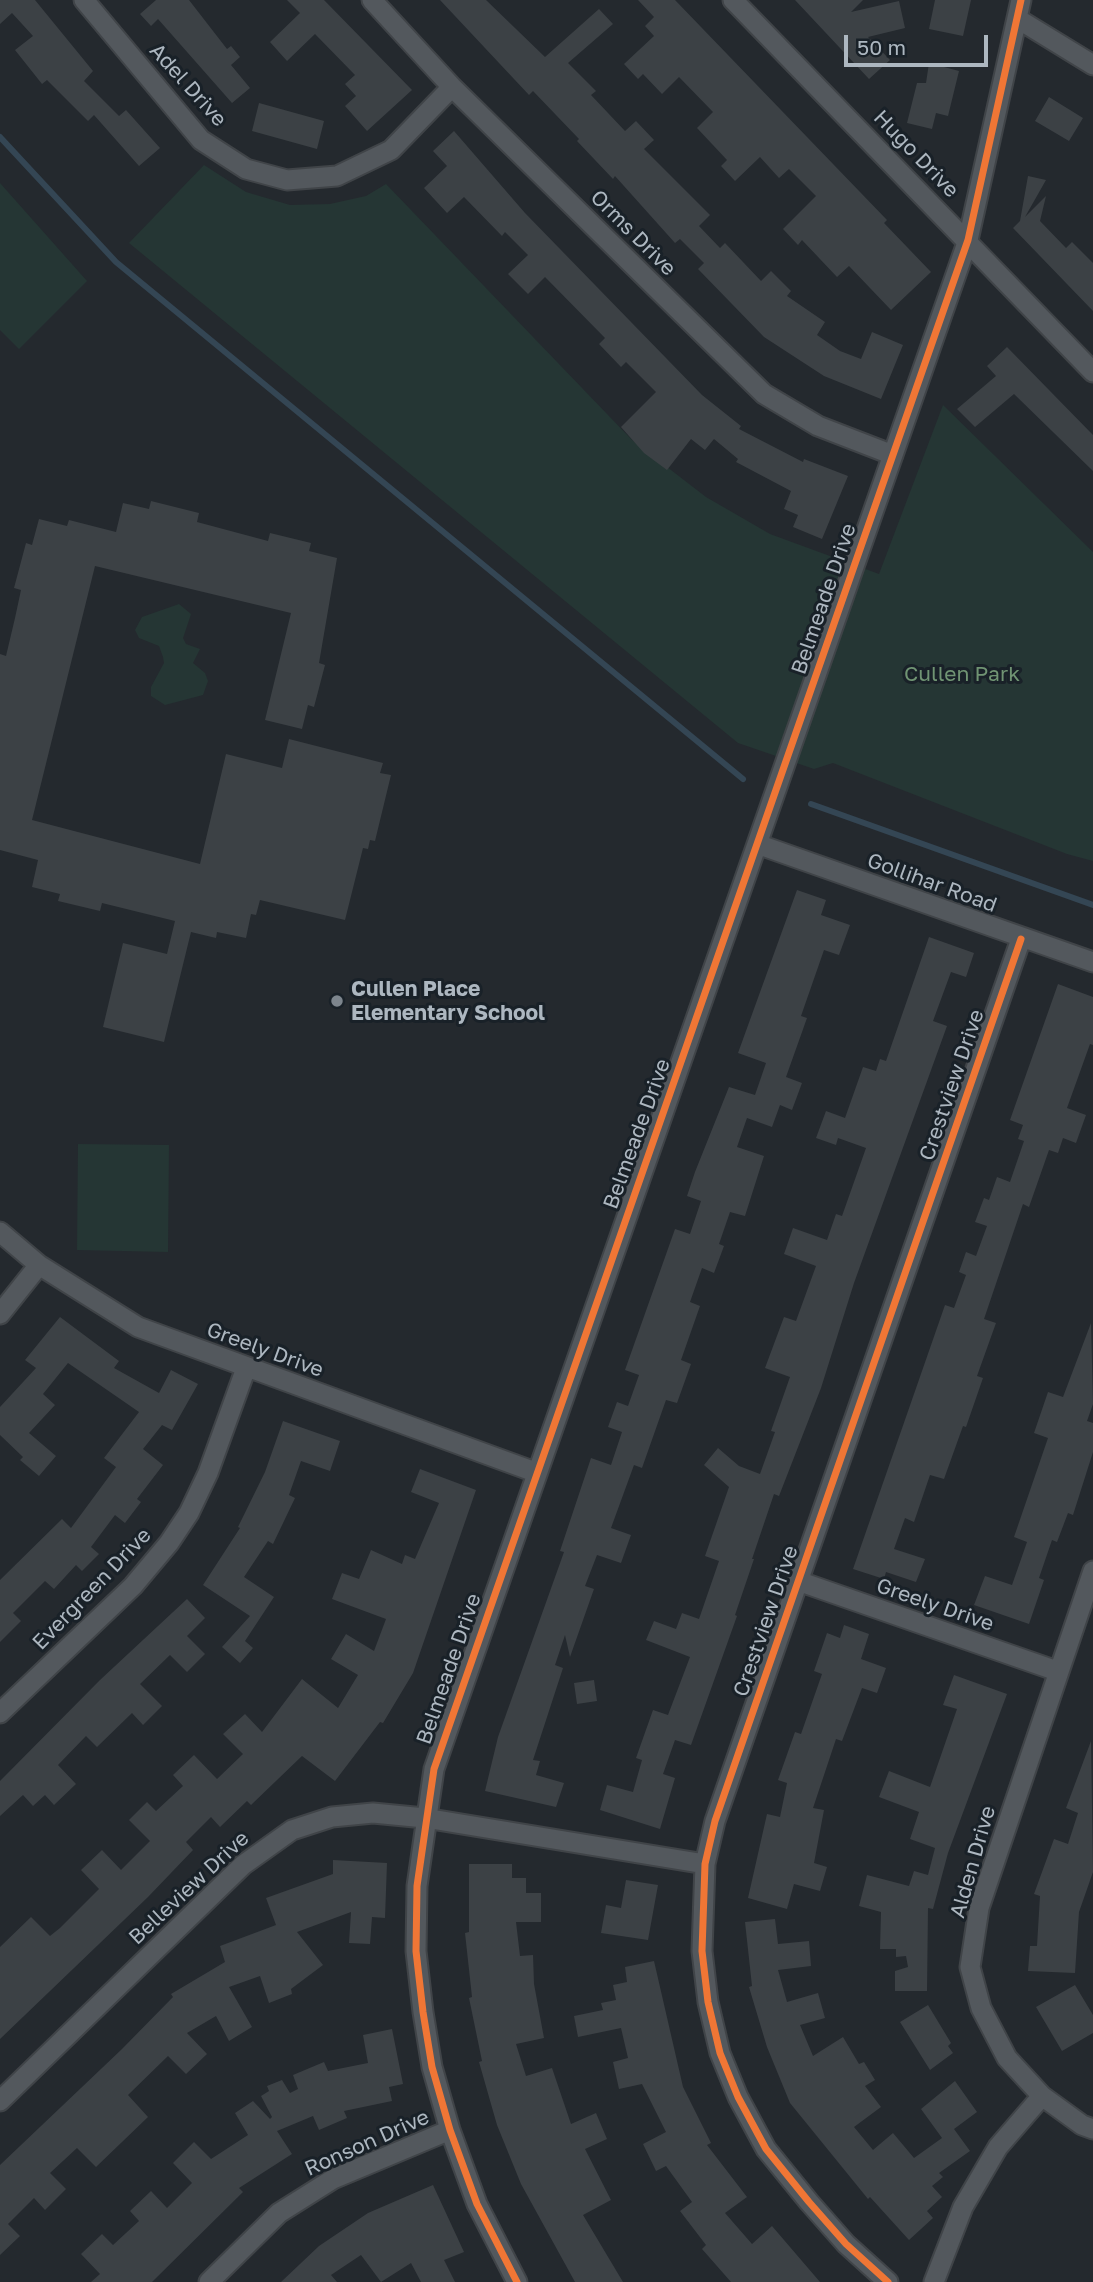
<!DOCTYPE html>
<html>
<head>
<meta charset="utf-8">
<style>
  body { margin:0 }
  #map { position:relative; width:1093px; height:2282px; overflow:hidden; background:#24292e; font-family:"Golos Text",sans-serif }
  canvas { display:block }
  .scale { position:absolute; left:844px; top:35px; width:144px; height:32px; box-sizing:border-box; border:4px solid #adb7c0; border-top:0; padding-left:9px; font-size:21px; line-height:24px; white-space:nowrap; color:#adb7c0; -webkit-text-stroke:5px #192128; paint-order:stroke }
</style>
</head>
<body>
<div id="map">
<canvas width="1093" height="2282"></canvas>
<div class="scale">50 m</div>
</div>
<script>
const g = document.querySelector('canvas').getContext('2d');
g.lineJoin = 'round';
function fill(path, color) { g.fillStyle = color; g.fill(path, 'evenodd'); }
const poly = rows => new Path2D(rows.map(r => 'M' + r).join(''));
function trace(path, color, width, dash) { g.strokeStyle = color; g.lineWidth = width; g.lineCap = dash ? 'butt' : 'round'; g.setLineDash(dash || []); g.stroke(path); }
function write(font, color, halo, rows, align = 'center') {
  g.font = font + ' "Golos Text",sans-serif'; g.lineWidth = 6; g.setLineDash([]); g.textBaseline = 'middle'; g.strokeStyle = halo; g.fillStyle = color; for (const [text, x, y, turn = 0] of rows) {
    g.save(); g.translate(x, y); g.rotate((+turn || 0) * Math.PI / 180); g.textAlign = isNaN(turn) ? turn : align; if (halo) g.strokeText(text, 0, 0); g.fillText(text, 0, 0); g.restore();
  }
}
const green = poly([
  [204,165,246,192,290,205,330,204,366,196,386,184,632,440,706,497,770,534,879,574,943,405,1093,552,1093,861,1067,854,833,763,814,769,738,743,129,243],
  [0,183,87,281,19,349,0,330],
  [179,604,191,614,183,638,186,644,200,649,193,663,205,673,208,681,203,695,165,705,151,696,151,687,164,663,163,657,159,646,139,638,135,630,142,617],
  [78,1144,169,1145,168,1252,77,1250]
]);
const stream = poly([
  [0,137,116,262,743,779],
  [811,804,1093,905]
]);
const building = poly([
  [0,0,35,0,93,71,84,81,119,116,126,110,160,148,139,166,94,115,88,121,47,80,42,84,15,50,33,36,12,13,0,24],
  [156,0,189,0,227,49,231,46,240,57,231,65,250,88,232,103,158,19,151,26,140,14],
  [287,0,324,0,412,90,367,131,345,106,356,96,345,84,355,75,315,34,287,61,270,42,300,13],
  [440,0,486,0,545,57,599,9,613,24,568,63,596,91,591,95,625,131,636,121,654,140,644,149,710,215,699,226,720,248,725,243,761,281,771,271,791,291,787,296,825,322,817,335,840,351,861,359,872,332,903,345,881,399,824,376,764,337,698,269,704,263,680,239,675,243,615,176,613,179,577,141,579,139,533,91,529,95],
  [638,0,675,0,887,220,884,223,931,272,891,310,849,266,837,277,802,240,798,245,783,229,816,196,789,169,779,178,760,157,735,181,721,166,727,160,697,128,713,112,679,77,662,94,643,74,638,79,624,64,654,36,645,26,654,17],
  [795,0,863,0,851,12,899,1,905,28,868,37,890,60,869,79],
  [935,0,971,0,963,36,929,29],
  [929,63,959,71,948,116,936,113,932,129,907,123,917,83,926,83],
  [1049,97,1083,118,1069,141,1035,121],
  [259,103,324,121,317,149,252,131],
  [454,131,525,213,702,395,741,426,739,429,803,462,804,459,848,476,822,539,793,527,798,515,784,509,791,491,736,462,738,459,714,439,705,450,691,439,667,470,644,453,621,427,656,392,626,362,621,367,599,344,605,338,545,277,528,294,508,274,528,255,505,232,502,236,464,197,447,213,424,188,447,166,433,151],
  [1028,176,1046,180,1025,217,1046,196,1040,221,1066,248,1072,242,1093,263,1093,311,1013,228,1020,221],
  [1007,347,1093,435,1093,471,1014,394,975,427,957,409,996,376,987,366],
  [151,501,199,513,197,522,268,541,270,533,311,543,309,551,337,558,319,663,325,665,314,707,308,705,302,729,265,720,291,613,95,566,32,820,200,864,226,754,282,768,289,739,383,763,380,773,391,775,375,841,370,840,368,849,363,848,345,920,260,900,256,915,251,914,246,938,217,932,216,938,191,932,164,1042,103,1027,123,943,167,954,175,921,102,903,100,911,58,901,60,894,32,887,38,860,0,850,0,654,6,656,15,618,21,590,14,588,26,543,32,545,39,519,67,526,69,520,116,532,123,503,149,509],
  [797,890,826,900,821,915,850,925,839,955,824,950,801,1016,807,1018,786,1077,802,1083,792,1110,780,1105,772,1127,747,1118,737,1147,764,1156,745,1216,730,1212,719,1244,724,1246,714,1273,702,1268,690,1302,700,1306,681,1360,691,1364,677,1403,666,1400,642,1468,634,1465,611,1528,631,1535,621,1563,597,1555,585,1586,594,1589,570,1657,565,1635,555,1665,563,1668,533,1760,540,1761,536,1775,564,1783,556,1807,485,1791,498,1737,564,1552,560,1551,591,1458,611,1465,622,1432,608,1427,617,1402,628,1406,639,1375,625,1370,675,1229,690,1234,701,1201,687,1196,695,1172,729,1087,755,1095,766,1063,738,1053],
  [929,937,974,953,966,977,951,972,933,1021,947,1026,854,1283,821,1388,779,1496,774,1494,752,1559,754,1559,735,1615,737,1616,691,1745,675,1740,663,1774,675,1778,660,1829,600,1810,607,1785,633,1792,642,1760,636,1758,653,1710,668,1715,690,1657,646,1640,654,1621,676,1629,682,1613,699,1619,719,1561,705,1556,729,1487,704,1465,718,1448,739,1466,760,1474,775,1432,771,1431,790,1377,765,1368,784,1317,796,1321,816,1266,784,1254,793,1228,827,1240,836,1214,842,1216,866,1148,838,1138,836,1145,816,1138,826,1111,845,1118,863,1067,876,1071,880,1059,886,1061],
  [1058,984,1093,997,1093,1045,1090,1044,1067,1108,1086,1115,1076,1143,1063,1138,1058,1153,1049,1150,1029,1207,1023,1204,984,1319,996,1323,977,1376,983,1378,966,1427,963,1426,944,1479,930,1475,914,1522,905,1518,894,1549,925,1559,916,1582,886,1572,884,1579,853,1569,945,1305,954,1308,966,1275,959,1272,966,1252,976,1256,987,1226,975,1222,984,1198,989,1200,997,1177,1010,1182,1024,1141,1018,1139,1023,1125,1010,1120],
  [60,1317,119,1361,114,1368,159,1393,171,1370,198,1384,172,1430,162,1425,143,1449,163,1465,137,1499,141,1502,125,1523,115,1515,91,1547,99,1554,82,1571,76,1565,54,1589,45,1581,13,1613,21,1621,0,1642,0,1580,62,1519,71,1528,116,1467,104,1458,139,1412,68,1363,43,1394,55,1405,29,1433,56,1456,39,1476,20,1460,23,1457,0,1435,0,1407,36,1368,25,1360],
  [1091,1323,1093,1404,1087,1421,1093,1423,1093,1452,1073,1515,1068,1513,1057,1542,1052,1540,1039,1578,1044,1580,1029,1624,974,1605,985,1576,1012,1585,1027,1542,1014,1537,1048,1438,1034,1433,1048,1392,1063,1397],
  [283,1421,340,1441,330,1471,301,1461,289,1495,295,1498,273,1544,268,1541,244,1577,274,1597,245,1641,253,1648,240,1663,222,1647,250,1616,203,1585,240,1528,238,1527,265,1472],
  [420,1469,476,1490,413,1673,383,1723,380,1722,335,1781,302,1756,251,1805,247,1801,220,1827,211,1817,186,1842,193,1850,148,1897,0,2039,0,1947,31,1917,50,1936,60,1928,99,1889,81,1870,102,1850,121,1870,150,1841,129,1820,147,1802,156,1811,183,1786,173,1775,194,1755,217,1779,243,1754,223,1734,245,1714,262,1732,302,1679,338,1708,358,1675,331,1659,346,1634,374,1651,386,1619,332,1599,342,1573,359,1579,371,1550,402,1564,405,1555,415,1559,439,1503,411,1492],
  [187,1599,205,1618,187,1636,205,1654,187,1672,170,1655,140,1684,162,1706,143,1725,132,1713,97,1747,86,1736,58,1765,76,1784,54,1805,45,1795,33,1806,23,1795,0,1816,0,1781,100,1680],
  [844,1625,869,1634,861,1659,886,1668,877,1693,862,1688,842,1741,836,1739,813,1808,824,1810,814,1863,827,1867,820,1891,794,1884,787,1909,748,1898,767,1814,780,1817,787,1783,778,1780,795,1732,801,1734,822,1674,814,1671,827,1633,840,1638],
  [954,1675,1007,1694,948,1853,933,1909,928,1908,927,1991,895,1991,895,1971,908,1967,906,1956,896,1957,896,1949,880,1949,881,1912,859,1906,867,1875,909,1886,914,1871,928,1875,935,1848,910,1839,919,1812,879,1797,889,1771,930,1787,957,1709,943,1705],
  [594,1680,597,1701,577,1704,574,1683],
  [1091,1741,1093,1872,1079,1912,1075,1973,1028,1971,1030,1946,1037,1946,1040,1896,1034,1894,1054,1839,1068,1844,1078,1813,1066,1808],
  [333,1860,387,1863,385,1918,372,1917,370,1944,349,1943,351,1912,297,1932,323,1965,291,1989,292,1994,269,2003,260,1976,229,1987,252,2027,229,2041,216,2016,187,2033,207,2054,186,2074,168,2056,128,2095,148,2117,96,2167,77,2148,50,2173,66,2189,45,2210,34,2198,8,2224,20,2236,0,2255,0,2165,122,2049,173,1997,171,1994,225,1962,220,1946,276,1925,266,1898,333,1874],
  [469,1864,512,1864,512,1878,526,1878,526,1893,541,1893,541,1922,516,1922,520,1956,533,1955,534,1984,544,2038,516,2044,526,2076,552,2068,571,2124,596,2113,607,2139,585,2149,611,2200,583,2215,623,2282,575,2282,521,2184,497,2125,479,2062,482,2061,469,1998,472,1997,465,1933,469,1932],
  [626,1880,658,1885,648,1940,601,1933,606,1905,621,1908],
  [775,1919,778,1944,809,1941,811,1966,778,1970,787,2002,818,1993,825,2018,800,2025,813,2056,843,2037,859,2064,864,2062,875,2080,865,2086,881,2107,854,2127,873,2150,893,2133,914,2158,942,2138,921,2109,955,2081,977,2112,954,2129,970,2151,939,2173,943,2177,932,2186,942,2197,927,2211,933,2218,909,2240,870,2197,868,2199,790,2103,767,2047,749,1987,752,1986,745,1922],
  [654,1961,683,2087,711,2143,707,2145,747,2197,725,2213,752,2244,772,2226,820,2282,731,2282,702,2249,706,2245,680,2211,692,2202,666,2166,656,2171,643,2144,666,2132,642,2084,619,2089,613,2062,628,2058,621,2028,578,2037,574,2016,603,2010,601,2003,616,2000,613,1985,627,1982,625,1967],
  [1075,1985,1093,2015,1093,2033,1062,2051,1036,2007],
  [928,2005,951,2043,948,2046,953,2053,930,2070,900,2022],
  [392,2029,403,2084,389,2087,392,2101,344,2111,347,2118,319,2130,313,2116,277,2131,292,2154,239,2188,243,2192,152,2282,91,2282,100,2274,81,2254,102,2234,113,2245,139,2221,130,2211,151,2191,167,2208,192,2183,173,2163,194,2142,211,2159,248,2135,235,2113,253,2101,270,2119,272,2117,261,2096,269,2091,267,2086,282,2080,290,2093,298,2089,293,2075,324,2062,328,2071,368,2063,363,2035],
  [433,2185,464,2252,444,2260,455,2282,421,2282,411,2263,381,2282,361,2255,331,2275,337,2282,281,2282,319,2246,368,2213]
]);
const minor = poly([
  [84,0,201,140,246,169,287,180,337,176,391,150,452,87],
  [372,0,452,87,764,394,818,426,893,455],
  [733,0,1093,372],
  [1018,19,1093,65],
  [757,844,1093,962],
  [0,1232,39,1265,138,1327,535,1472],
  [0,1314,39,1265],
  [1093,1571,979,1908,970,1967,981,2008,1007,2058,1042,2096,1082,2125,1093,2129],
  [798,1581,1057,1671],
  [0,1713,133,1586,169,1543,189,1513,208,1473,246,1368],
  [0,2101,243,1865,292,1830,332,1817,373,1813,425,1818,705,1864],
  [209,2282,279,2213,333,2179,450,2130],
  [517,2282,477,2204,450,2130,432,2067,423,2012,416,1951,417,1886,434,1769,968,240,1021,0],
  [888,2282,846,2244,809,2202,766,2149,738,2097,720,2053,708,2002,702,1951,705,1864,715,1821,1021,939],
  [934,2282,963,2207,998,2147,1042,2096]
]);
const cycleway = poly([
  [517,2282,477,2204,450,2130,432,2067,423,2012,416,1951,417,1886,434,1769,968,240,1021,0],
  [888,2282,846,2244,809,2202,766,2149,738,2097,720,2053,708,2002,702,1951,705,1864,715,1821,1021,939]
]);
const markers = [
  [337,1001,7,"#7d858d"]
];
const streetNames = [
  ["Adel Drive",188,85,48],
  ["Hugo Drive",916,154,46],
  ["Orms Drive",633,233,45],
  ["Belmeade Drive",824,599,-71],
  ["Gollihar Road",932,883,20],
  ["Crestview Drive",952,1085,-71],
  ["Belmeade Drive",637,1134,-70],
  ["Greely Drive",265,1350,20],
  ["Evergreen Drive",92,1589,-46],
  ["Greely Drive",935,1605,19],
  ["Crestview Drive",766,1621,-71],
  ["Belmeade Drive",449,1669,-71],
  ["Alden Drive",973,1862,-74],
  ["Belleview Drive",189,1888,-43],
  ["Ronson Drive",367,2143,-24]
];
const parkNames = [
  ["Cullen Park",962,674]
];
const poiNames = [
  ["Cullen Place",351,989],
  ["Elementary School",351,1013]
];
fill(green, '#253634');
trace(stream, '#344654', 6);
fill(building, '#3c4145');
trace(minor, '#404448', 23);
trace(minor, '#53585d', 19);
trace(cycleway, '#f07635', 7);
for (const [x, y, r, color] of markers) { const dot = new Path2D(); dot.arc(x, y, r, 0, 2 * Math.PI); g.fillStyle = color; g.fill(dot); trace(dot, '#192128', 2.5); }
write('21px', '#adb7c0', '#192128', streetNames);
write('21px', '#709473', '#192128', parkNames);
write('bold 21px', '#adb7c0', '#192128', poiNames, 'left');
</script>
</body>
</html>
